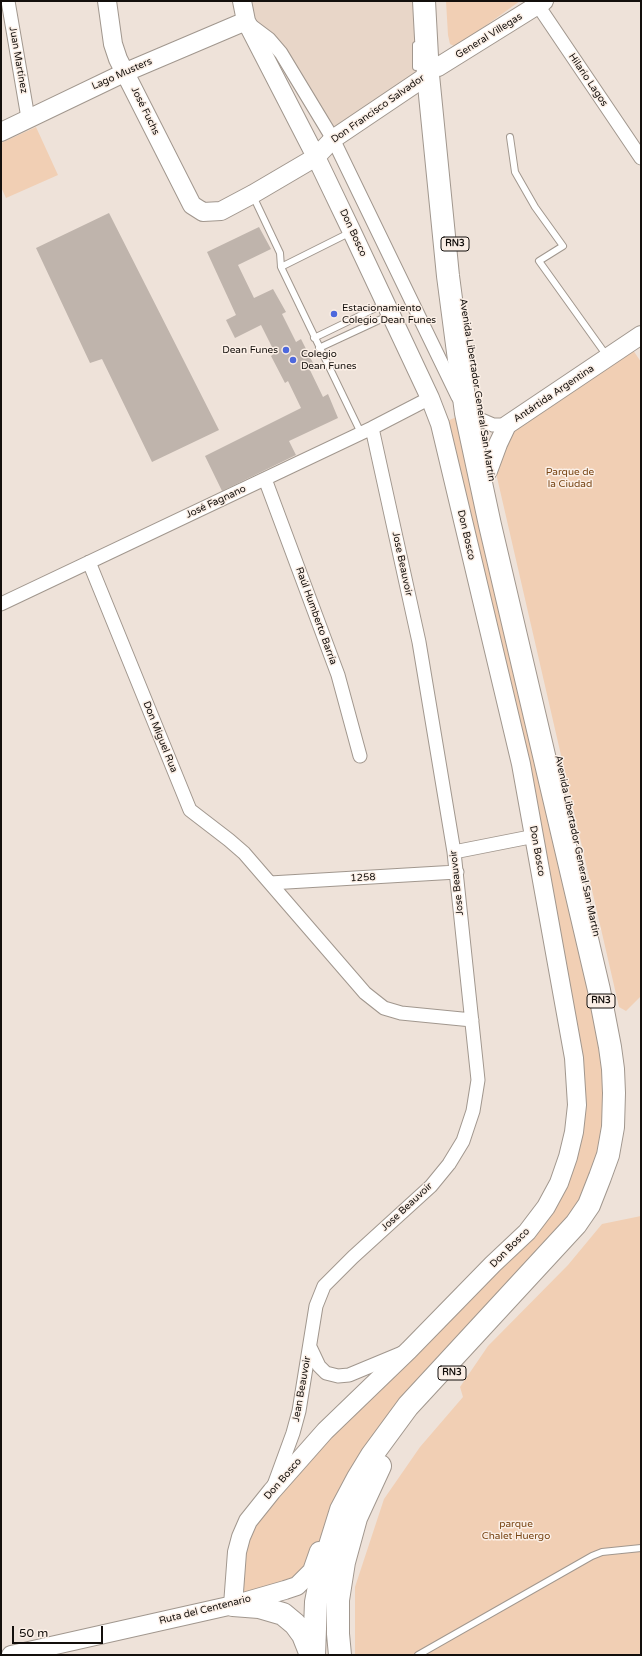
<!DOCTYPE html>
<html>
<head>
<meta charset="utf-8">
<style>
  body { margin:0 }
  #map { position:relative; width:642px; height:1656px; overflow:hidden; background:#eee2d9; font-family:"Varela Round",sans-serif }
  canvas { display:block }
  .frame { position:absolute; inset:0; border:2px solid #130f0c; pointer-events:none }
  .scale { position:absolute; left:12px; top:1626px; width:91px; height:18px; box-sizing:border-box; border:2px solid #130f0c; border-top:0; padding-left:5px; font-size:12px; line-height:14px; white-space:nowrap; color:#130f0c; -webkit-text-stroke:3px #fbefe6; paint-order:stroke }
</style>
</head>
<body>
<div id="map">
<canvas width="642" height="1656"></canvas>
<div class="frame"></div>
<div class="scale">50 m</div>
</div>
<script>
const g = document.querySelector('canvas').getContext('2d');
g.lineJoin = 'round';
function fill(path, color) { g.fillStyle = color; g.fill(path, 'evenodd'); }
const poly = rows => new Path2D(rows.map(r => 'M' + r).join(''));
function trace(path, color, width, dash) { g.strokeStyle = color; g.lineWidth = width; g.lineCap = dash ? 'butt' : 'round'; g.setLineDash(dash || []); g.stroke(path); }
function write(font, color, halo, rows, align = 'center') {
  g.font = font + ' "Varela Round",sans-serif'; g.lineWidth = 3; g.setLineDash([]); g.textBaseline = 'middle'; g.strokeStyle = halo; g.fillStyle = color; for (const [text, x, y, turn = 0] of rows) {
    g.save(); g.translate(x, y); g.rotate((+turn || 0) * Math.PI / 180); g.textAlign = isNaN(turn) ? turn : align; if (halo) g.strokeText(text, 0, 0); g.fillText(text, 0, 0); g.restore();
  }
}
const built = poly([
  [242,1,435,1,438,67,333,139,281,53,246,21]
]);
const green = poly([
  [446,1,520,1,456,47,450,44,448,35],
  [36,127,58,175,6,198,1,187,1,143],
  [633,350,641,362,641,996,626,1011,619,1007,496,473,502,449,513,431],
  [466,413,613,1069,589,1205,436,1374,312,1571,233,1605,248,1521,546,1207,577,1105,535,836,440,424],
  [641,1216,641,1655,355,1655,355,1587,384,1499,420,1447,463,1397,460,1387,488,1346,568,1265,602,1224]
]);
const building = poly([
  [109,213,219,430,152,462,102,359,90,363,36,248],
  [259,227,271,249,238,265,254,298,273,289,286,312,282,314,296,342,301,339,314,365,309,368,323,397,328,394,338,418,289,441,296,455,222,491,205,456,301,408,288,381,285,383,271,356,275,353,261,325,235,338,226,320,236,315,207,252]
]);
const lane = poly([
  [416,45,416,67],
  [510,137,515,172,535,207,563,246,539,261,607,356],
  [253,196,280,253,281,267,361,433],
  [281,267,351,232],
  [314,338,384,304],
  [319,348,390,315],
  [418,1655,592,1556,602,1552,641,1548]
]);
const street = poly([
  [8,1,28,118],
  [535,1,641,158],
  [249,24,269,39,281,53,333,139,458,397],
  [479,419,493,425,507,425],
  [265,479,338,675,360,756],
  [89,562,190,810,229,840,244,853,365,993,384,1008,401,1013,472,1020],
  [1,604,372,428,430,398],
  [454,852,535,836],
  [270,883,457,872],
  [310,1347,319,1366,326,1373,338,1376,349,1375,402,1353],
  [274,1485,293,1433,299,1411,316,1306,324,1286,353,1257,431,1186,449,1164,463,1141,473,1111,478,1080,454,852,419,642,372,428]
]);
const secondary = poly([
  [107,1,113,44,118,59,192,205,203,212,221,211,253,194,316,157,333,139,428,75],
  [438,67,544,1],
  [1,132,126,72,246,21],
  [488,471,498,444,507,425,641,335],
  [233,1605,237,1552,241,1537,248,1521,272,1491,325,1431,409,1350,493,1264,527,1232,546,1207,559,1183,568,1157,574,1132,577,1105,574,1058,521,764,440,424,430,398,352,232,316,157,246,21,242,1],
  [11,1655,233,1605,285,1590,297,1586,312,1571,319,1551]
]);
const highway = poly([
  [233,1605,259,1607,283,1614,295,1624,303,1635,311,1655],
  [314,1655,316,1602,322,1571,341,1510,358,1478,372,1455,408,1406,576,1224,589,1205,600,1177,608,1155,613,1127,614,1093,613,1069,610,1047,599,990,490,525,466,413,448,276,428,75,424,1],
  [340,1655,338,1634,338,1600,344,1562,356,1518,380,1466]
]);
const markers = [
  [334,314,4,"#4d68dd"],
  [286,350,4,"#4d68dd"],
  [293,360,4,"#4d68dd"]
];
const shields = [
  [455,244,28],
  [601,1001,28],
  [452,1373,28]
];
const shieldNames = [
  ["RN3",455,244],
  ["RN3",601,1001],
  ["RN3",452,1373]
];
const streetNames = [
  ["General Villegas",489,36,-32],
  ["Juan Martínez",18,60,80],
  ["Lago Musters",122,74,-24],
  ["Hilario Lagos",588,80,56],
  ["Don Francisco Salvador",378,109,-35],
  ["José Fuchs",145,111,64],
  ["Don Bosco",353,233,65],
  ["Avenida Libertador General San Martín",477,390,81],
  ["Antártida Argentina",554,394,-34],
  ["José Fagnano",216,502,-25],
  ["Don Bosco",466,535,77],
  ["Jose Beauvoir",402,564,78],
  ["Raúl Humberto Barría",316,616,70],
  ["Don Miguel Rua",160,737,68],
  ["Avenida Libertador General San Martín",577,846,78],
  ["Don Bosco",537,851,80],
  ["1258",363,878,-3],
  ["Jose Beauvoir",457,883,-96],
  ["Jose Beauvoir",407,1207,-43],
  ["Don Bosco",510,1248,-45],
  ["Jean Beauvoir",302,1389,-80],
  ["Don Bosco",283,1479,-49],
  ["Ruta del Centenario",205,1610,-14]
];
const poiNames = [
  ["Estacionamiento",342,308],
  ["Colegio Dean Funes",342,320],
  ["Dean Funes",278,350,"right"],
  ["Colegio",301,354],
  ["Dean Funes",301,366]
];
const parkNames = [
  ["Parque de",570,472],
  ["la Ciudad",570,484],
  ["parque",516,1524],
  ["Chalet Huergo",516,1536]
];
fill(built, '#e8d6c8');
fill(green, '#f1cfb4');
fill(building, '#bfb4ac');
trace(lane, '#a1978e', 8);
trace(street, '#a1978e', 15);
trace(secondary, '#a1978e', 20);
trace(highway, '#a1978e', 24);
trace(lane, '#fff', 6);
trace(street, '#fff', 13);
trace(secondary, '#fff', 18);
trace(highway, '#fff', 22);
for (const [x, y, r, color] of markers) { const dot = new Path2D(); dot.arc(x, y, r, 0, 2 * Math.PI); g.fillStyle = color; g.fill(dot); trace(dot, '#fbefe6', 1.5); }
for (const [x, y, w] of shields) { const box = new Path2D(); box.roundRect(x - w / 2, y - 7, w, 14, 3); g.fillStyle = '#fbefe6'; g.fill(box); trace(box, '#130f0c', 1); }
write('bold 9px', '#130f0c', null, shieldNames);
write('10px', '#130f0c', '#fbefe6', streetNames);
write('10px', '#130f0c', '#fbefe6', poiNames, 'left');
write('10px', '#774413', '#fbefe6', parkNames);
</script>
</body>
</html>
